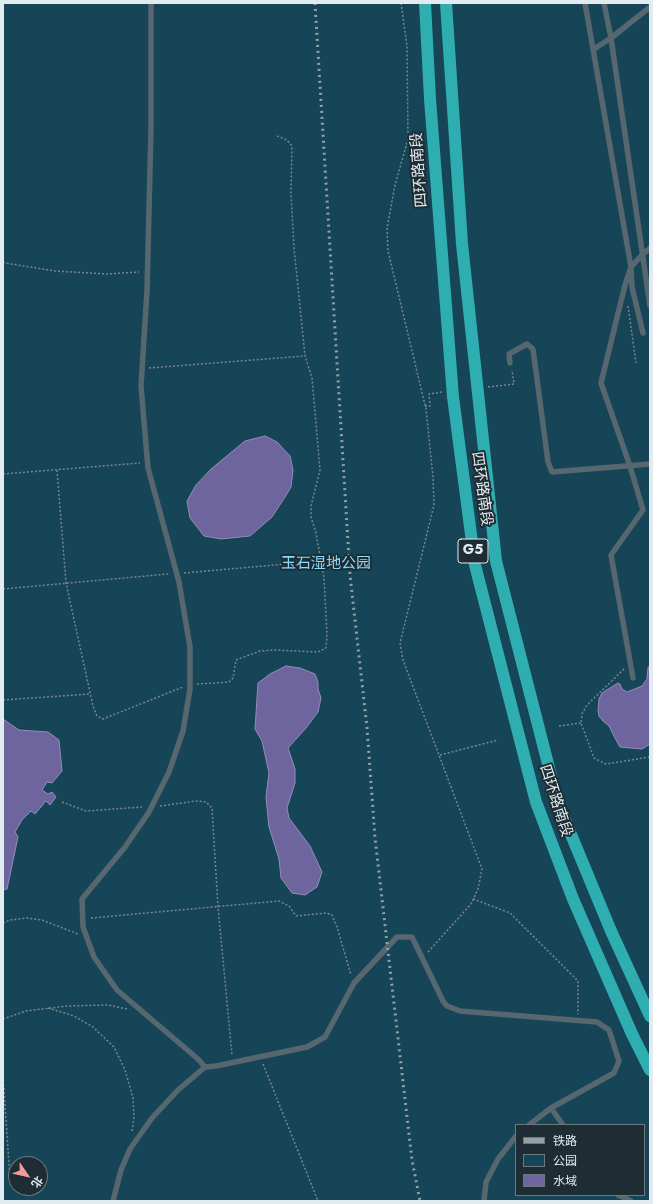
<!DOCTYPE html>
<html>
<head>
<meta charset="utf-8">
<style>
  body { margin:0 }
  #map { position:relative; width:653px; height:1204px; overflow:hidden; background:#1e2c33; font-family:Jost,"Noto Sans SC",sans-serif }
  canvas { display:block }
  .frame { position:absolute; inset:0; border:4px solid #e2ebef; pointer-events:none }
  .legend { position:absolute; left:515px; top:1124px; width:130px; height:72px; box-sizing:border-box; background:#1e2c33; border:1px solid #6c787e; margin:0; padding:5px 7px; list-style:none; font-size:12px; color:#e2ebef }
  .legend li { display:flex; align-items:center; gap:8px; height:20px }
  .legend b { width:20px; border:1px solid #6c787e }
  .north { position:absolute; left:8px; top:1156px; width:40px; height:40px; box-sizing:border-box; background:#1e2c33; border:1px solid #6c787e; border-radius:50%; rotate:124deg; font-size:11px; font-weight:700; line-height:16px; text-align:center; color:#e2ebef }
  .north::after { content:''; display:block; margin:auto; width:14px; height:18px; background:#f59b97; clip-path:polygon(50% 0,100% 100%,50% 72%,0 100%) }
</style>
</head>
<body>
<div id="map">
<canvas width="653" height="1204"></canvas>
<div class="frame"></div>
<ul class="legend">
<li><b style="height:5px;background:#95a0a5"></b>铁路</li>
<li><b style="height:11px;background:#164558"></b>公园</li>
<li><b style="height:11px;background:#6e659e"></b>水域</li>
</ul>
<div class="north">北</div>
</div>
<script>
const g = document.querySelector('canvas').getContext('2d');
g.lineJoin = 'round';
function fill(path, color) { g.fillStyle = color; g.fill(path, 'evenodd'); }
const poly = rows => new Path2D(rows.map(r => 'M' + r).join(''));
function trace(path, color, width, dash) { g.strokeStyle = color; g.lineWidth = width; g.lineCap = dash ? 'butt' : 'round'; g.setLineDash(dash || []); g.stroke(path); }
function write(font, color, halo, rows, align = 'center') {
  g.font = font + ' Jost,"Noto Sans SC",sans-serif'; g.lineWidth = 4; g.setLineDash([]); g.textBaseline = 'middle'; g.strokeStyle = halo; g.fillStyle = color; for (const [text, x, y, turn = 0] of rows) {
    g.save(); g.translate(x, y); g.rotate((+turn || 0) * Math.PI / 180); g.textAlign = isNaN(turn) ? turn : align; if (halo) g.strokeText(text, 0, 0); g.fillText(text, 0, 0); g.restore();
  }
}
const green = poly([
  [3,3,650,3,650,1201,3,1201],
  [516,1125,644,1125,644,1195,516,1195],
  [16,1164,40,1164,40,1188,16,1188]
]);
const water = poly([
  [265,436,277,442,290,456,293,470,291,487,285,497,272,517,250,536,221,539,204,536,190,518,187,501,196,485,211,469,245,441,265,436],
  [650,665,650,744,642,749,620,747,615,738,609,726,603,721,599,716,598,710,599,699,602,693,618,683,620,684,622,689,627,692,642,686,647,679,648,668,650,665],
  [286,666,300,668,315,674,318,682,318,689,321,698,318,712,306,728,288,748,295,769,295,783,287,808,289,818,310,846,322,872,317,887,305,895,292,893,281,878,279,859,269,827,266,797,269,773,262,741,255,729,258,683,270,674,286,666],
  [3,719,19,730,48,732,59,740,62,771,52,783,47,782,42,790,48,794,52,792,56,797,50,805,46,801,35,814,31,811,22,820,15,832,18,837,7,889,3,890,3,719]
]);
const path = poly([
  [401,3,407,46,408,139,395,185,387,228,388,251,426,409,433,477,434,505,400,643,403,660,482,869,478,889,471,904,428,952],
  [3,262,5,263,55,271,107,274,139,272],
  [628,306,636,363],
  [149,368,305,356],
  [488,387,514,384,512,370],
  [425,406,430,406,429,394,442,392],
  [57,470,66,583,93,706,97,716,103,719,183,687],
  [3,474,140,463],
  [184,573,320,561],
  [3,589,168,574],
  [624,669,587,705,582,714,581,723,594,758,606,764,650,757],
  [197,684,229,682,233,678,236,660,260,651,274,650,318,652,326,648,327,634,324,578,316,533,311,517,311,506,320,470,312,378,305,356,294,248,291,193,292,146,287,140,275,135],
  [3,700,90,694],
  [559,726,581,723],
  [440,755,498,740],
  [62,802,86,811,142,807],
  [160,806,196,801,206,802,212,808,218,907,232,1055],
  [473,899,510,913,578,981,578,1014],
  [91,918,279,901,289,906,296,916,326,913,332,915,337,927,351,975],
  [3,923,10,920,27,918,42,920,78,934],
  [48,1008,74,1016,93,1027,114,1047,125,1070,133,1098,134,1117,132,1132],
  [3,1019,26,1011,67,1006,108,1005,127,1009],
  [263,1064,318,1201],
  [3,1076,10,1178]
]);
const service = poly([
  [151,3,151,128,147,291,141,386,148,468,179,582,190,647,190,689,183,731,169,772,149,812,125,847,82,899,83,927,94,957,117,990,198,1059,205,1067,216,1066,307,1047,325,1037,354,983,397,937,412,937,443,1001,447,1006,460,1011,597,1022,609,1030,619,1061,614,1073,551,1108,529,1125],
  [585,3,631,267,632,287,643,333],
  [604,3,611,38,650,306],
  [594,49,611,38,650,7],
  [510,363,509,354,527,344,533,349,548,462,552,472,650,464],
  [633,678,611,555,643,510,630,466,601,383,625,285,631,267,642,255,650,248],
  [551,1108,563,1125],
  [618,1195,631,1201],
  [113,1201,121,1170,130,1149,152,1118,178,1090,205,1067],
  [484,1201,486,1182,498,1159,516,1136]
]);
const motorway = poly([
  [425,3,430,99,453,397,475,565,536,802,573,899,632,1034,650,1070],
  [446,3,462,244,496,561,558,803,611,931,650,1016]
]);
const rail = poly([
  [315,3,350,575,367,728,375,838,412,1160,420,1201]
]);
const shields = [
  [473,551,30]
];
const shieldNames = [
  ["G5",473,551]
];
const streetNames = [
  ["四环路南段",420,170,-94],
  ["四环路南段",481,489,82],
  ["四环路南段",555,801,72]
];
const parkNames = [
  ["玉石湿地公园",326,564]
];
fill(green, '#164558');
fill(water, '#6e659e');
trace(water, '#918db6', 1);
trace(path, '#7b868c', 1.5, [2, 2]);
trace(service, '#57676f', 5.5);
trace(motorway, '#2faeb1', 12);
trace(rail, '#95a0a5', 3, [2, 4]);
for (const [x, y, w] of shields) { const box = new Path2D(); box.roundRect(x - w / 2, y - 12, w, 24, 3); g.fillStyle = '#1e2c33'; g.fill(box); trace(box, '#e2ebef', 1); }
write('bold 14px', '#e2ebef', null, shieldNames);
write('15px', '#e2ebef', '#1e2c33', streetNames);
write('15px', '#88d9fe', '#1e2c33', parkNames);
</script>
</body>
</html>
